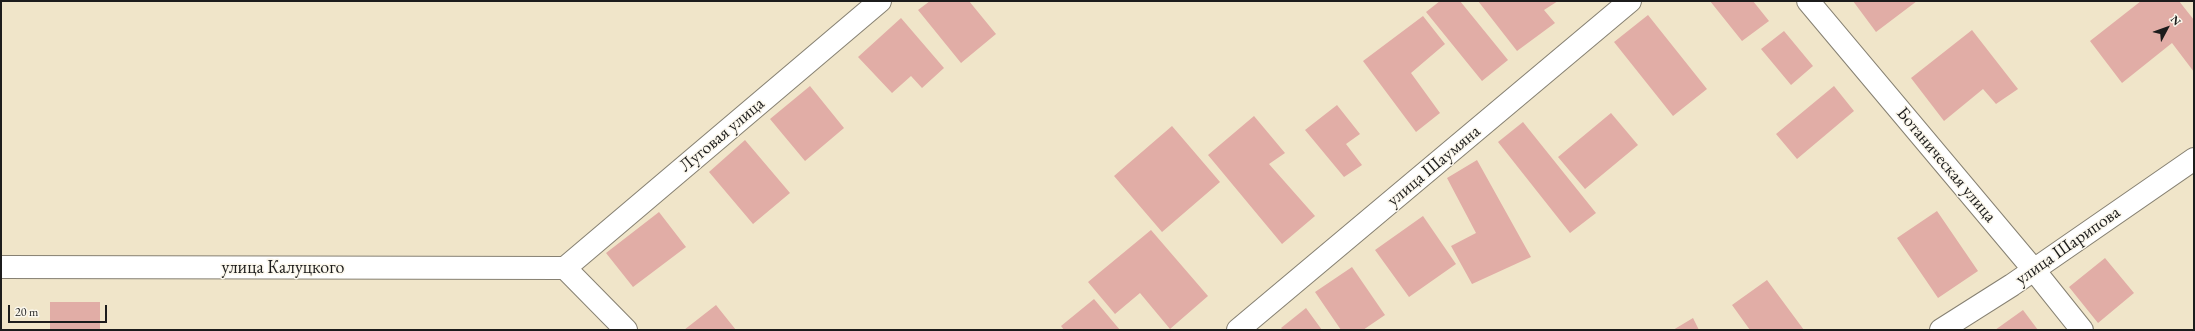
<!DOCTYPE html>
<html>
<head>
<meta charset="utf-8">
<style>
  body { margin:0 }
  #map { position:relative; width:2195px; height:331px; overflow:hidden; background:#f0e5c9; font-family:"EB Garamond",serif }
  canvas { display:block }
  .frame { position:absolute; inset:0; border:2px solid #1c1c1c; pointer-events:none }
  .north { position:absolute; left:2147px; top:8px; width:40px; height:40px; -webkit-text-stroke:3px #fbf7ec; paint-order:stroke; rotate:49deg; font-size:11px; font-weight:700; line-height:16px; text-align:center; color:#1c1c1c }
  .north::after { content:''; display:block; margin:auto; width:14px; height:18px; background:#1c1c1c; clip-path:polygon(50% 0,100% 100%,50% 72%,0 100%) }
  .scale { position:absolute; left:8px; top:305px; width:99px; height:18px; box-sizing:border-box; border:2px solid #1c1c1c; border-top:0; padding-left:5px; font-size:12px; line-height:14px; white-space:nowrap; color:#1c1c1c; -webkit-text-stroke:3px #fbf7ec; paint-order:stroke }
</style>
</head>
<body>
<div id="map">
<canvas width="2195" height="331"></canvas>
<div class="frame"></div>
<div class="north">N</div>
<div class="scale">20 m</div>
</div>
<script>
const g = document.querySelector('canvas').getContext('2d');
g.lineJoin = 'round';
function fill(path, color) { g.fillStyle = color; g.fill(path, 'evenodd'); }
const poly = rows => new Path2D(rows.map(r => 'M' + r).join(''));
function trace(path, color, width, dash) { g.strokeStyle = color; g.lineWidth = width; g.lineCap = dash ? 'butt' : 'round'; g.setLineDash(dash || []); g.stroke(path); }
function write(font, color, halo, rows, align = 'center') {
  g.font = font + ' "EB Garamond",serif'; g.lineWidth = 3; g.setLineDash([]); g.textBaseline = 'middle'; g.strokeStyle = halo; g.fillStyle = color; for (const [text, x, y, turn = 0] of rows) {
    g.save(); g.translate(x, y); g.rotate((+turn || 0) * Math.PI / 180); g.textAlign = isNaN(turn) ? turn : align; if (halo) g.strokeText(text, 0, 0); g.fillText(text, 0, 0); g.restore();
  }
}
const building = poly([
  [930,1,969,1,996,34,961,63,918,10],
  [1440,1,1460,1,1508,60,1482,81,1426,12],
  [1478,1,1558,1,1544,10,1555,23,1517,51],
  [1710,1,1753,1,1769,21,1742,41],
  [1853,1,1917,1,1876,32],
  [2141,1,2179,1,2194,20,2194,72,2172,43,2122,83,2090,41],
  [1648,15,1707,89,1673,116,1614,42],
  [1423,16,1445,44,1411,73,1440,113,1416,132,1363,61],
  [901,18,944,68,922,88,911,76,892,93,858,57],
  [1972,30,2018,89,1996,104,1983,89,1944,121,1911,78],
  [1784,31,1813,66,1791,85,1761,49],
  [810,86,844,128,805,161,770,119],
  [1834,86,1854,111,1797,159,1776,134],
  [1337,105,1360,134,1346,144,1362,165,1344,177,1305,130],
  [1611,113,1638,145,1585,189,1558,157],
  [1254,116,1285,153,1269,164,1315,216,1282,244,1208,155],
  [1523,122,1596,213,1570,233,1498,142],
  [1172,126,1220,182,1162,232,1114,176],
  [745,140,790,193,753,224,709,172],
  [1477,160,1531,257,1472,284,1451,246,1476,233,1447,178],
  [1937,211,1978,271,1938,298,1897,238],
  [659,212,686,247,633,287,606,253],
  [1423,216,1456,264,1409,297,1375,250],
  [1151,230,1208,296,1170,329,1140,293,1115,314,1088,282],
  [2105,258,2134,293,2098,323,2069,287],
  [1352,267,1385,315,1363,330,1341,330,1315,292],
  [1767,280,1804,330,1750,330,1732,305],
  [1094,299,1120,330,1064,330,1061,326],
  [50,302,100,302,100,330,50,330],
  [716,305,736,330,684,330],
  [1306,308,1322,330,1283,330,1281,328],
  [2023,310,2038,330,1995,330],
  [1693,318,1699,330,1673,330]
]);
const minor = poly([
  [1808,1,2034,270,2082,330],
  [1,267,565,268],
  [565,268,880,1],
  [565,268,626,330],
  [1238,330,1630,1],
  [1941,330,2012,285,2194,159]
]);
const streetNames = [
  ["Луговая улица",722,135,-40],
  ["Ботаническая улица",1946,165,50],
  ["улица Шаумяна",1434,166,-40],
  ["улица Шарипова",2068,246,-35],
  ["улица Калуцкого",283,268]
];
fill(building, '#e1ada6');
trace(minor, '#868072', 24);
trace(minor, '#fff', 22);
write('18px', '#1c1c1c', '#fbf7ec', streetNames);
</script>
</body>
</html>
